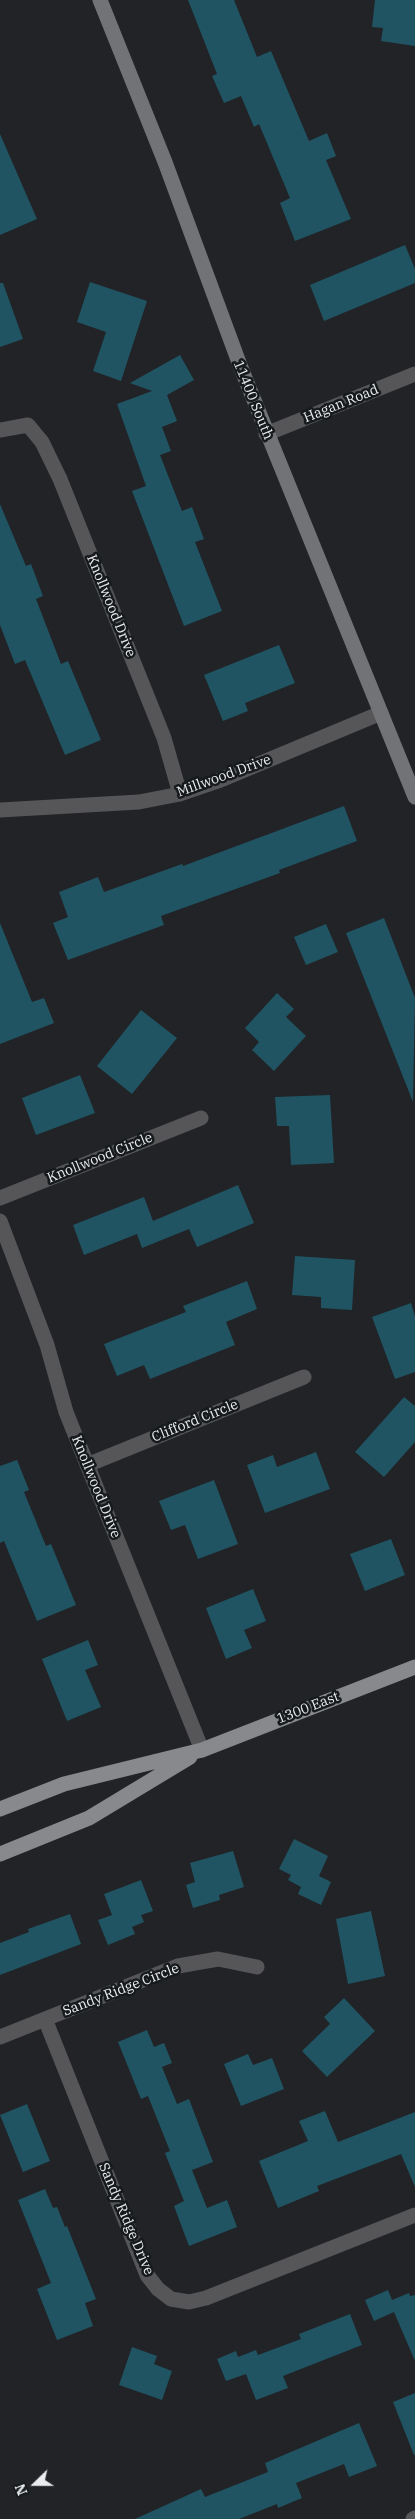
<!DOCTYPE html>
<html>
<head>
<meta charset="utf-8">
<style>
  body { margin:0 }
  #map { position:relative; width:415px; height:2519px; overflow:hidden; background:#212326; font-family:"IBM Plex Serif",serif }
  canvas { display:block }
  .north { position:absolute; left:10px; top:2459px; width:50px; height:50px; -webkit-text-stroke:4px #171a1c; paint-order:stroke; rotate:248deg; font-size:14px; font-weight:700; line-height:20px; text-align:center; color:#eaecee }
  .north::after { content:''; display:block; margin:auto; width:18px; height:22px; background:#eaecee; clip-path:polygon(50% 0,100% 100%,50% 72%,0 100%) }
</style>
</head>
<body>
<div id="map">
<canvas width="415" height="2519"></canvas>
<div class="north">N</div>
</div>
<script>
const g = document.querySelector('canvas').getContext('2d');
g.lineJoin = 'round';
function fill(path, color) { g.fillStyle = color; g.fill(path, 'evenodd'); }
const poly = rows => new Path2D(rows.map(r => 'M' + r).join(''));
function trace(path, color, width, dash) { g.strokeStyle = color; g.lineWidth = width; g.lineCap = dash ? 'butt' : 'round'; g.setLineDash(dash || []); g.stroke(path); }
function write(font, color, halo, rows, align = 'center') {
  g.font = font + ' "IBM Plex Serif",serif'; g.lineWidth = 5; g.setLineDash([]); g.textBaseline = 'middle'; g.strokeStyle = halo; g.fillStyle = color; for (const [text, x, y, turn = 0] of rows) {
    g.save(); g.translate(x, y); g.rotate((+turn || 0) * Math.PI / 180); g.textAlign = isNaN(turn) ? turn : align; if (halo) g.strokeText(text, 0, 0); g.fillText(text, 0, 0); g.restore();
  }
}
const building = poly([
  [188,0,234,0,257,57,271,51,309,141,327,133,336,156,326,160,351,219,295,241,280,203,290,198,259,124,254,127,241,96,224,103,212,76,217,74],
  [375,0,415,0,415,46,381,41,383,28,372,27],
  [0,134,37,219,0,235],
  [405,245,415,269,415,283,324,321,310,285],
  [90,282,147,301,121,381,93,371,106,332,77,322],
  [0,283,3,283,23,339,0,347],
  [180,355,194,380,167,395,177,421,162,427,171,451,160,455,182,511,192,507,204,539,195,542,222,611,184,626,132,491,146,486,117,404,152,391,130,383],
  [0,504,26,566,31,564,43,596,36,599,61,664,68,661,101,740,65,755,25,660,15,664,0,625],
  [279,645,295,683,245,703,248,711,223,721,204,675],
  [344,806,357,841,279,870,280,873,161,916,164,925,68,960,53,923,68,917,59,892,98,877,104,892,182,864,183,866],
  [384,918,415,998,413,1102,346,933],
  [0,923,32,1002,44,998,54,1023,0,1044],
  [326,924,338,952,306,965,294,937],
  [277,993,294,1009,286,1017,306,1036,274,1071,252,1050,259,1042,245,1028],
  [141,1010,177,1038,132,1094,97,1066],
  [80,1075,95,1113,36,1135,22,1098],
  [330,1095,334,1163,291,1165,289,1126,277,1126,275,1097],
  [238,1185,254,1223,197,1247,189,1229,142,1248,137,1234,84,1255,73,1225,144,1197,153,1221],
  [295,1256,355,1260,352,1310,321,1308,321,1297,292,1295],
  [247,1281,257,1309,226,1322,235,1345,150,1379,144,1365,117,1376,104,1344,186,1312,183,1306],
  [411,1303,415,1316,415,1372,395,1379,372,1317],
  [404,1397,415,1406,415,1442,384,1477,355,1452],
  [316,1452,330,1489,265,1513,247,1465,273,1455,277,1467],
  [17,1460,29,1490,24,1492,46,1546,51,1544,76,1605,37,1621,4,1541,0,1543,0,1466],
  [214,1480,238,1544,198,1559,185,1525,171,1530,159,1501],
  [391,1539,405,1575,365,1591,350,1554],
  [253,1589,266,1621,244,1630,252,1648,226,1659,206,1608],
  [88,1640,98,1665,85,1670,101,1707,67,1721,42,1659],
  [294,1839,328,1856,319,1876,331,1882,321,1905,298,1894,301,1887,288,1880,291,1875,279,1869],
  [233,1851,244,1887,219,1895,220,1900,193,1908,186,1885,195,1882,190,1863],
  [141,1880,153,1911,141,1915,144,1922,132,1927,135,1934,108,1945,98,1920,112,1915,104,1894],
  [371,1911,385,1976,348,1984,336,1919],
  [70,1914,81,1944,0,1975,0,1943,29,1932,28,1929],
  [344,1998,375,2031,327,2077,302,2051,330,2024,324,2017],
  [147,2030,154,2047,164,2043,172,2063,162,2067,177,2104,189,2099,213,2162,192,2170,207,2208,227,2200,237,2227,189,2246,174,2206,184,2201,165,2153,170,2151,148,2096,141,2099,118,2042],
  [248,2054,253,2065,272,2058,284,2089,241,2106,224,2064],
  [27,2104,50,2161,23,2172,0,2115],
  [325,2111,338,2142,415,2112,415,2187,401,2154,317,2186,319,2191,278,2208,259,2161,308,2141,299,2121],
  [45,2189,53,2208,57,2207,65,2227,67,2226,96,2299,85,2303,93,2326,57,2340,37,2289,51,2283,18,2200],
  [388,2290,392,2300,409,2293,410,2296,415,2295,415,2361,394,2312,374,2321,365,2300],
  [350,2314,362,2345,283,2376,288,2388,256,2400,246,2374,226,2381,217,2359,236,2351,238,2357,256,2350,258,2355,301,2339,299,2334],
  [132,2347,157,2356,154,2364,172,2371,162,2400,119,2385],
  [415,2393,415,2455,414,2455,393,2402],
  [359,2423,377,2466,349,2477,344,2464,296,2483,302,2498,278,2508,277,2504,239,2519,135,2519,201,2489,205,2497,268,2472,265,2463]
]);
const minor = poly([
  [0,430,28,425,42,442,60,479,164,738,180,794],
  [266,434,415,374],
  [0,810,139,802,180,794,218,781,381,713],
  [0,1198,201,1118],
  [0,1221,47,1345,66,1412,202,1750],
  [87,1465,304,1377],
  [45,2019,147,2275,158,2289,171,2299,189,2302,206,2298,415,2215],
  [0,2037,178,1966,218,1959,257,1967],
  [413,2519,415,2518]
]);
const secondary = poly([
  [100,0,165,162,241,368,415,797]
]);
const primary = poly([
  [0,1809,64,1784,202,1750,415,1667],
  [0,1854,89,1818,190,1757]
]);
const streetNames = [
  ["11400 South",253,400,68],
  ["Hagan Road",341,404,-22],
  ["Knollwood Drive",111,606,68],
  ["Millwood Drive",224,776,-20],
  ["Knollwood Circle",100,1158,-22],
  ["Clifford Circle",195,1421,-22],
  ["Knollwood Drive",96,1487,68],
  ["1300 East",308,1708,-21],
  ["Sandy Ridge Circle",121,1990,-21],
  ["Sandy Ridge Drive",126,2219,67]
];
fill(building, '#205463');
trace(minor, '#565658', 15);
trace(secondary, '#727376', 15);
trace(primary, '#88898d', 15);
write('14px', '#eaecee', '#171a1c', streetNames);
</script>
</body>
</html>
